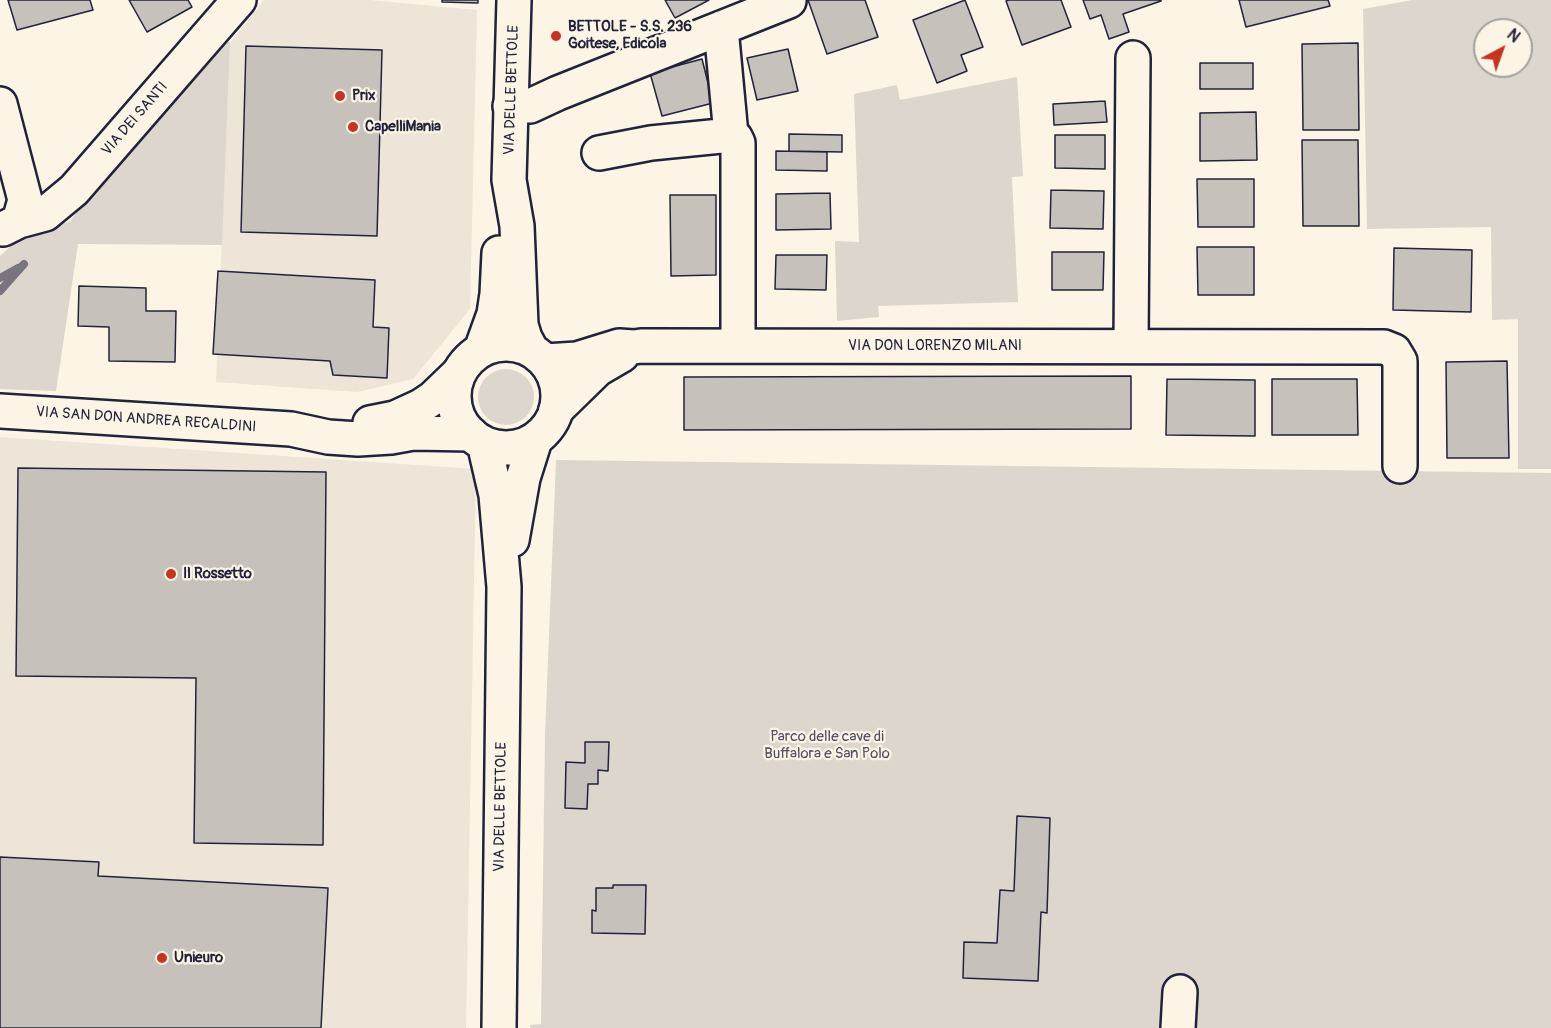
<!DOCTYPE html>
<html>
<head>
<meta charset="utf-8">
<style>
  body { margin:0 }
  #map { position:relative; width:1551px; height:1028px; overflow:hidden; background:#fcf5e5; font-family:Pangolin,sans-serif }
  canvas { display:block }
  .north { position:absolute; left:1473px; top:18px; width:60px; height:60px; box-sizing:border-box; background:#fcf5e5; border:2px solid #a5a1a1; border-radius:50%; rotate:41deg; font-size:16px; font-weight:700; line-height:24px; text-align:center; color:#22223b }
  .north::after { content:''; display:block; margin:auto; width:21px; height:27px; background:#c8321e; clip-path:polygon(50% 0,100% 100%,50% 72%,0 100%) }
</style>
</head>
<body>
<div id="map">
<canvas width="1551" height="1028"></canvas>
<div class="north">N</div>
</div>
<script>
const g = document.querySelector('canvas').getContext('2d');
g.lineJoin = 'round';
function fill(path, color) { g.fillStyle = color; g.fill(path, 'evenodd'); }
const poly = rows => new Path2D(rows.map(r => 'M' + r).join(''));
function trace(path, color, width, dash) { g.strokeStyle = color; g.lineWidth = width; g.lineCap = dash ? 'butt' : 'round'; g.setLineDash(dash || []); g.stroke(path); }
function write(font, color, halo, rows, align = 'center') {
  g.font = font + ' Pangolin,sans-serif'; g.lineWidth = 4.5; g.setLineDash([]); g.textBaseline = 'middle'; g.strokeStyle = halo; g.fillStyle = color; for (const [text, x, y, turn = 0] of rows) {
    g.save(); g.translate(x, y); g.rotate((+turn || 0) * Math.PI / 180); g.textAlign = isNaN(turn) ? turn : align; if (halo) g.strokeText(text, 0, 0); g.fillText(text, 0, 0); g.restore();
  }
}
const built = poly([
  [264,0,369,0,477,10,470,309,413,379,357,392,216,382,230,43],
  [0,437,476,469,466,1028,0,1028]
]);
const green = poly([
  [1412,0,1551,0,1551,469,1518,469,1518,319,1492,320,1491,227,1367,229,1363,9],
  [1485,30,1521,30,1521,66,1485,66],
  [221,35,230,43,222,245,78,244,56,391,0,389,0,256,12,245,70,221],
  [1017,77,1023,176,1012,177,1018,302,878,306,879,317,837,321,835,241,859,242,854,94,897,85,900,100],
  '478 397a28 28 0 1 1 56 0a28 28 0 1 1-56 0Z',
  [556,460,1551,473,1551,1028,530,1028,530,1025,541,1024,545,735]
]);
const stream = poly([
  [0,278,18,268],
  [0,291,24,264]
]);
const building = poly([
  [8,0,90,0,93,10,17,30,8,0],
  [129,0,188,0,192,7,147,32,129,0],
  [442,0,478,0,478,3,442,2,442,0],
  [665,0,709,0,675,18,665,0],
  [808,0,865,0,878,37,827,54,808,0],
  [965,0,983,47,961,55,967,71,937,83,913,20,965,0],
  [1009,0,1061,0,1071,27,1022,45,1006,1,1009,0],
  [1083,0,1161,0,1161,1,1123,14,1129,32,1109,39,1101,15,1090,19,1083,0],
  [1239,0,1328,0,1330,6,1246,27,1239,0],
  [1358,43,1359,130,1303,130,1302,44,1358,43],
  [246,46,382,50,377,236,241,232,246,46],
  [788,49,798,91,757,100,747,58,788,49],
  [702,59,713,103,662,116,650,73,702,59],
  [1200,63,1253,63,1253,89,1200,89,1200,63],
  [1105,101,1107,122,1054,125,1053,104,1105,101],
  [1256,112,1257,160,1200,161,1200,113,1256,112],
  [789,134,842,135,842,152,789,151,789,134],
  [1055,135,1105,135,1105,169,1055,168,1055,135],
  [1302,140,1358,140,1359,226,1303,226,1302,140],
  [776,151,827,152,827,171,776,170,776,151],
  [1197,179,1254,179,1254,227,1198,227,1197,179],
  [1051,190,1104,191,1103,229,1050,228,1051,190],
  [830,193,831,229,776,230,776,194,830,193],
  [670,195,716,195,716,275,671,276,670,195],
  [1197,247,1254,247,1254,295,1198,295,1197,247],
  [1394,248,1472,250,1471,312,1393,310,1394,248],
  [1052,252,1104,252,1103,290,1052,290,1052,252],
  [776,255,827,255,826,290,775,289,776,255],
  [218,271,375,280,373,327,389,328,387,378,333,375,330,361,213,354,218,271],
  [79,286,146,288,146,311,176,311,175,362,109,361,109,327,78,326,79,286],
  [1507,361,1509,458,1447,458,1446,362,1507,361],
  [1131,376,1131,429,684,430,684,377,1131,376],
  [1167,379,1255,380,1255,436,1166,435,1167,379],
  [1272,379,1357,379,1358,435,1272,435,1272,379],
  [18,468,326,472,323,845,194,843,196,678,16,676,18,468],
  [585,742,609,742,608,771,598,770,598,784,588,784,587,809,565,808,566,762,585,763,585,742],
  [1017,816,1050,818,1047,913,1041,912,1038,981,963,978,964,942,997,943,1000,890,1014,891,1017,816],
  [0,857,99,862,98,876,328,888,321,1028,0,1028,0,857],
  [613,885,646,885,645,934,592,933,592,910,596,911,596,888,613,888,613,885]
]);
const minor = poly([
  [721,28,731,135],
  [0,104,25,200,19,221,3,229],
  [510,106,530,106,558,93,789,1],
  [599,153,651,143,731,135,735,137,738,143,738,346],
  [19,221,45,214,74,190,239,0],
  [1131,346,1133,58],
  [545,361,577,359,619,346,634,347,641,346,1384,347,1394,351,1400,361,1400,466],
  [556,410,598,369,622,355],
  [0,411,291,429,328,437,358,439,391,437,413,433,471,434],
  [370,423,395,418,421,406,433,398,459,373],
  [1178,1028,1180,992]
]);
const major = poly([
  [514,0,509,180,517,226,521,325,525,338,532,351],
  '454 396a52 52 0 1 1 104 0a52 52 0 1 1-104 0Z',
  [481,350,494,314,497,294,499,253],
  [484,443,496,495,504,587,499,1028],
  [512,540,523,478,535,440]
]);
const markers = [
  [556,36,6,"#c8321e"],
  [340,96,6,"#c8321e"],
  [353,127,6,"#c8321e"],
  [171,574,6,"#c8321e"],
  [162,958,6,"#c8321e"]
];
const poiNames = [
  ["BETTOLE - S.S. 236",568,27],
  ["Goitese, Edicola",568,44],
  ["Prix",352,96],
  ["CapelliMania",365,127],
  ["Il Rossetto",183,574],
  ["Unieuro",174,958]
];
const streetNames = [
  ["VIA DELLE BETTOLE",512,90,-88],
  ["VIA DEI SANTI",135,119,-49],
  ["VIA DON LORENZO MILANI",935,346],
  ["VIA SAN DON ANDREA RECALDINI",146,420,4],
  ["VIA DELLE BETTOLE",501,807,-89]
];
const parkNames = [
  ["Parco delle cave di",827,737],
  ["Buffalora e San Polo",827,754]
];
fill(built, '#ece5d8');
fill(green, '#dcd6cc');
trace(stream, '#78757e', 8);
fill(building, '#c6c1bb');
trace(building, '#22223b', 1.5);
trace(minor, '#22223b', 38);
trace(major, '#22223b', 38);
trace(minor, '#fcf5e5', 33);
trace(major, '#fcf5e5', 33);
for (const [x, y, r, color] of markers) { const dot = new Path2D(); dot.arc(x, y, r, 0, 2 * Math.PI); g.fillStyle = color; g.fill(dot); trace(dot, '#fcf5e5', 2); }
write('bold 15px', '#22223b', '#fcf5e5', poiNames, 'left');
write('15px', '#22223b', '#fcf5e5', streetNames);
write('15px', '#504f5f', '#fcf5e5', parkNames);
</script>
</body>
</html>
